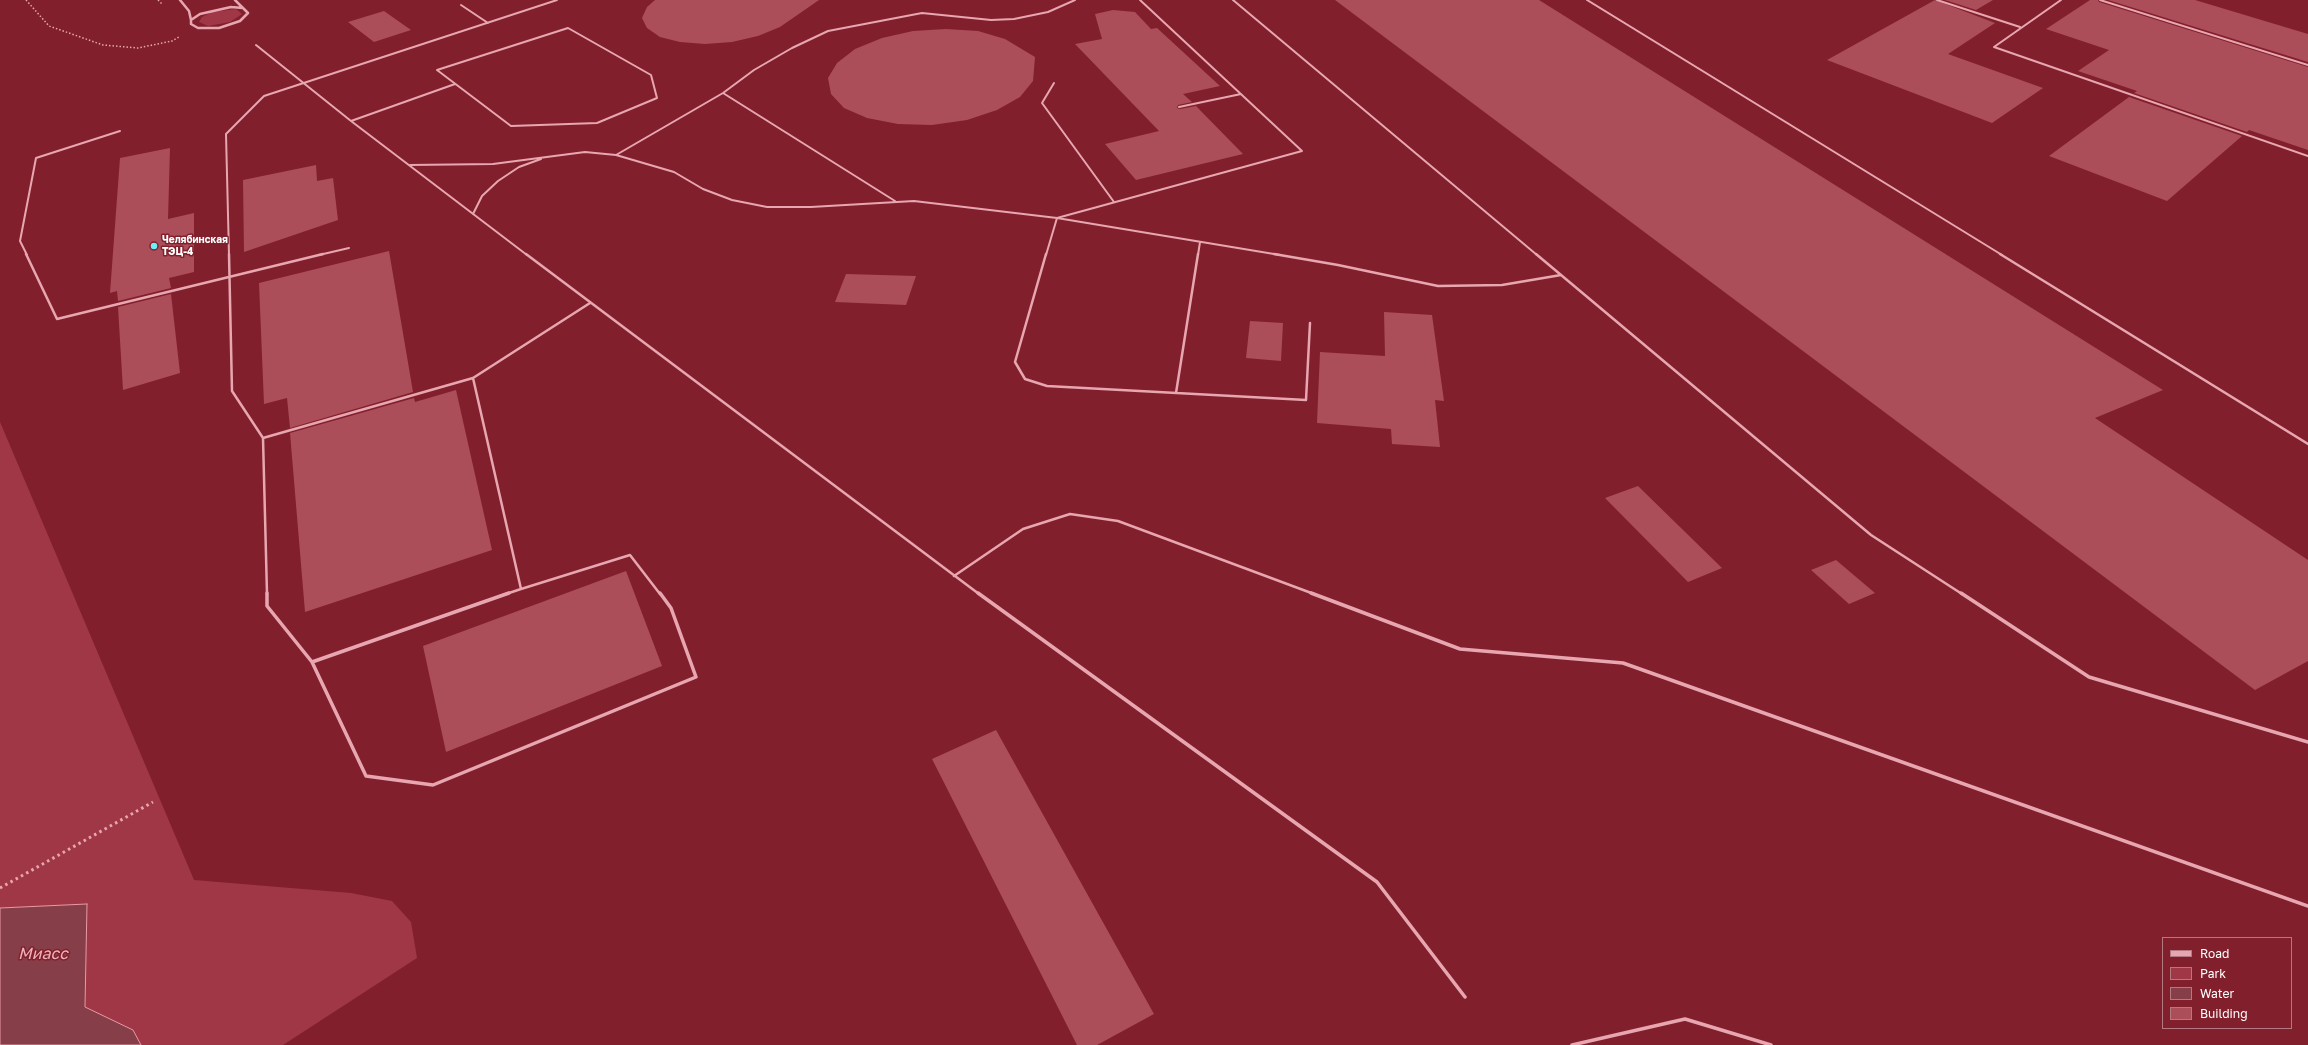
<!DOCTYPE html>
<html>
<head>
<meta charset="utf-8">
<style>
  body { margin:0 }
  #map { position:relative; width:2308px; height:1045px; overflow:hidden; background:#81202c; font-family:"Golos Text",sans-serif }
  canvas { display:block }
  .legend { position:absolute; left:2162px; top:937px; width:130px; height:92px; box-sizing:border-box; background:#81202c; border:1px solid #b37980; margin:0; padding:5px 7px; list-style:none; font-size:12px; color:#fff }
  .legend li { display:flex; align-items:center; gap:8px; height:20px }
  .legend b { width:20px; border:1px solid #b37980 }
</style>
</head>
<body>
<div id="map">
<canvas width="2308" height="1045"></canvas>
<ul class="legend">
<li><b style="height:5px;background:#e8a6b0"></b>Road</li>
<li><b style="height:11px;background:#a03746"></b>Park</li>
<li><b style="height:11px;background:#863f48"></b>Water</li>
<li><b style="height:11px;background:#ac4d5a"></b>Building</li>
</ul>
</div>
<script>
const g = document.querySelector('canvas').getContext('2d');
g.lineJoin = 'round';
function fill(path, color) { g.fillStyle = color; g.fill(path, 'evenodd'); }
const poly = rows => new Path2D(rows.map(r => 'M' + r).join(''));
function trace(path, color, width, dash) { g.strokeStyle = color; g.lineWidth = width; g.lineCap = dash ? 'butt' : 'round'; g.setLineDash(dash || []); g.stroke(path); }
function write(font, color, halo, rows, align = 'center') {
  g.font = font + ' "Golos Text",sans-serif'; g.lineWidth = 3; g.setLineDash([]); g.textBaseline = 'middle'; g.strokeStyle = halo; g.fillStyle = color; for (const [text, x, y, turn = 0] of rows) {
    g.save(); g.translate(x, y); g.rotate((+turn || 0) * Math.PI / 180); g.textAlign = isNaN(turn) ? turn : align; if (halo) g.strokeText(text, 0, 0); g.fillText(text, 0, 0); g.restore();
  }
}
const green = poly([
  [236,9,242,14,230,22,208,26,199,22,202,17,212,12],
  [0,422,194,880,351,893,392,901,411,922,417,958,283,1045,141,1045,133,1030,85,1007,87,904,0,908]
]);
const water = poly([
  [87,904,85,1007,133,1030,141,1045,0,1045,0,908,87,904]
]);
const building = poly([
  [655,0,819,0,780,27,758,36,732,42,705,44,680,42,660,37,647,28,642,18,647,7],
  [1335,0,1539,0,2163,390,2095,418,2308,560,2308,661,2255,690],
  [1935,0,1995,23,1948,54,2043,88,1992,123,1827,60],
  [1945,0,1993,0,1976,10],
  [2090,0,2098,0,2099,2,2308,67,2308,150,2249,130,2247,132,2134,93,2137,91,2078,71,2109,50,2046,29],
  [2108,0,2195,0,2308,34,2308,62],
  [1113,10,1135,12,1151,29,1157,28,1220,86,1183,94,1192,102,1178,105,1177,108,1180,109,1196,106,1243,154,1136,180,1105,144,1159,131,1075,44,1102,39,1095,14],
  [384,11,411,30,374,42,348,22],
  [946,29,978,31,1005,39,1035,57,1033,81,1020,97,997,110,967,120,932,125,898,124,867,118,844,108,831,94,828,78,837,63,855,49,882,38,913,31],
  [2129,97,2242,136,2167,201,2049,156],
  [170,148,168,219,194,213,194,272,169,278,171,288,118,301,117,291,110,293,120,158],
  [316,165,317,181,333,178,338,220,244,252,243,180],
  [389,251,413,392,290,428,287,398,264,404,259,283],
  [846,274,916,276,906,305,835,302],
  [171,294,180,373,123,390,118,307],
  [1384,312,1432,315,1444,401,1435,400,1440,447,1392,444,1391,429,1317,423,1320,352,1385,356],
  [1250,321,1283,323,1281,361,1246,358],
  [456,390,492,550,305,612,290,433,414,398,415,402],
  [1638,486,1722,568,1688,582,1605,498],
  [1836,560,1875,593,1849,604,1811,570],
  [626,571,662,666,446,752,423,646],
  [996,730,1154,1014,1097,1045,1077,1045,932,759]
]);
const pathFar1 = poly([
  [26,0,49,26,103,45,138,48,172,41,179,37],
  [158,0,163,5]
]);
const path = poly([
  [0,888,153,802]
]);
const serviceFar2 = poly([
  [1233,0,1537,255],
  [1587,0,2002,255],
  [1937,0,2020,27],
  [2061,0,1994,47,2308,156],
  [2100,0,2308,65],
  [461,5,488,23],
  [568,28,651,75,657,98,597,123,511,126,437,70,568,28],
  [256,45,351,121,527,255],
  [1054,83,1042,103,1114,202],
  [723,93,895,201],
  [1179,107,1241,94],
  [351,121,455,84],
  [616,155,723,93,754,70,792,48,828,31,922,13,991,20,1014,19,1048,12,1075,0],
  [410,165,493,164,585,152,616,155,674,172,703,189,732,200,767,207,811,207,914,201,1057,218,1280,255],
  [473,214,482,196,498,181,519,167,541,159],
  [27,255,20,241,36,158,120,131],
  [229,255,226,134,264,96,557,0],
  [319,255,349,248],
  [1046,255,1057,218,1302,151,1140,0],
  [1198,255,1200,242]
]);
const serviceFar1 = poly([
  [26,254,57,319,323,254],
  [229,254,232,391,263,438,267,594],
  [526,254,979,594],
  [1046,254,1015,362,1025,379,1047,386,1306,400,1310,323],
  [1274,254,1338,265,1438,286,1502,285,1561,275],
  [1536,254,1871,535,1962,594],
  [2000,254,2308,444],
  [473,378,521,589,630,555,660,594],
  [1176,393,1198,254],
  [263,438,473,378,590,303],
  [954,576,1023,529,1070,514,1118,521,1314,594],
  [506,594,521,589]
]);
const service = poly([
  [267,593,267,606,312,662,366,776,433,785,696,677,671,608,660,593],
  [978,593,1377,882,1465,997],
  [1311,593,1460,649,1623,663,2308,906],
  [1961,593,2089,677,2308,742],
  [312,662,509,593],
  [1572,1045,1685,1019,1771,1045]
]);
const minor = poly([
  [180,0,189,11,191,20],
  [235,0,243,8],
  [231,7,243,8,248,13,240,21,219,28,198,28,191,24,191,20,200,14,231,7]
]);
const markers = [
  [154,246,4,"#67f2f5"]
];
const farPoinames = [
  ["Челябинская",162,240],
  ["ТЭЦ-4",162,252]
];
const nearWaternames = [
  ["Миасс",43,954]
];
fill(green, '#a03746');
fill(water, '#863f48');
trace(water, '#ea9aa6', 1);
fill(building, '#ac4d5a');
trace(pathFar1, '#e8a6b0', 1.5, [1.5, 2]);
trace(path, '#e8a6b0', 3, [2.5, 3.5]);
trace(serviceFar2, '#e8a6b0', 2);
trace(serviceFar1, '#e8a6b0', 2.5);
trace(service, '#e8a6b0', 3.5);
trace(minor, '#e8a6b0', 2.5);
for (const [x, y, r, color] of markers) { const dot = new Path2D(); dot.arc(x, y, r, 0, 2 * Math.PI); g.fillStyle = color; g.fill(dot); trace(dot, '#81202c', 1.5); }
write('bold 10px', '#fff', '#81202c', farPoinames, 'left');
write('italic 16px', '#f0b2bb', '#81202c', nearWaternames);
</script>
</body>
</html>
